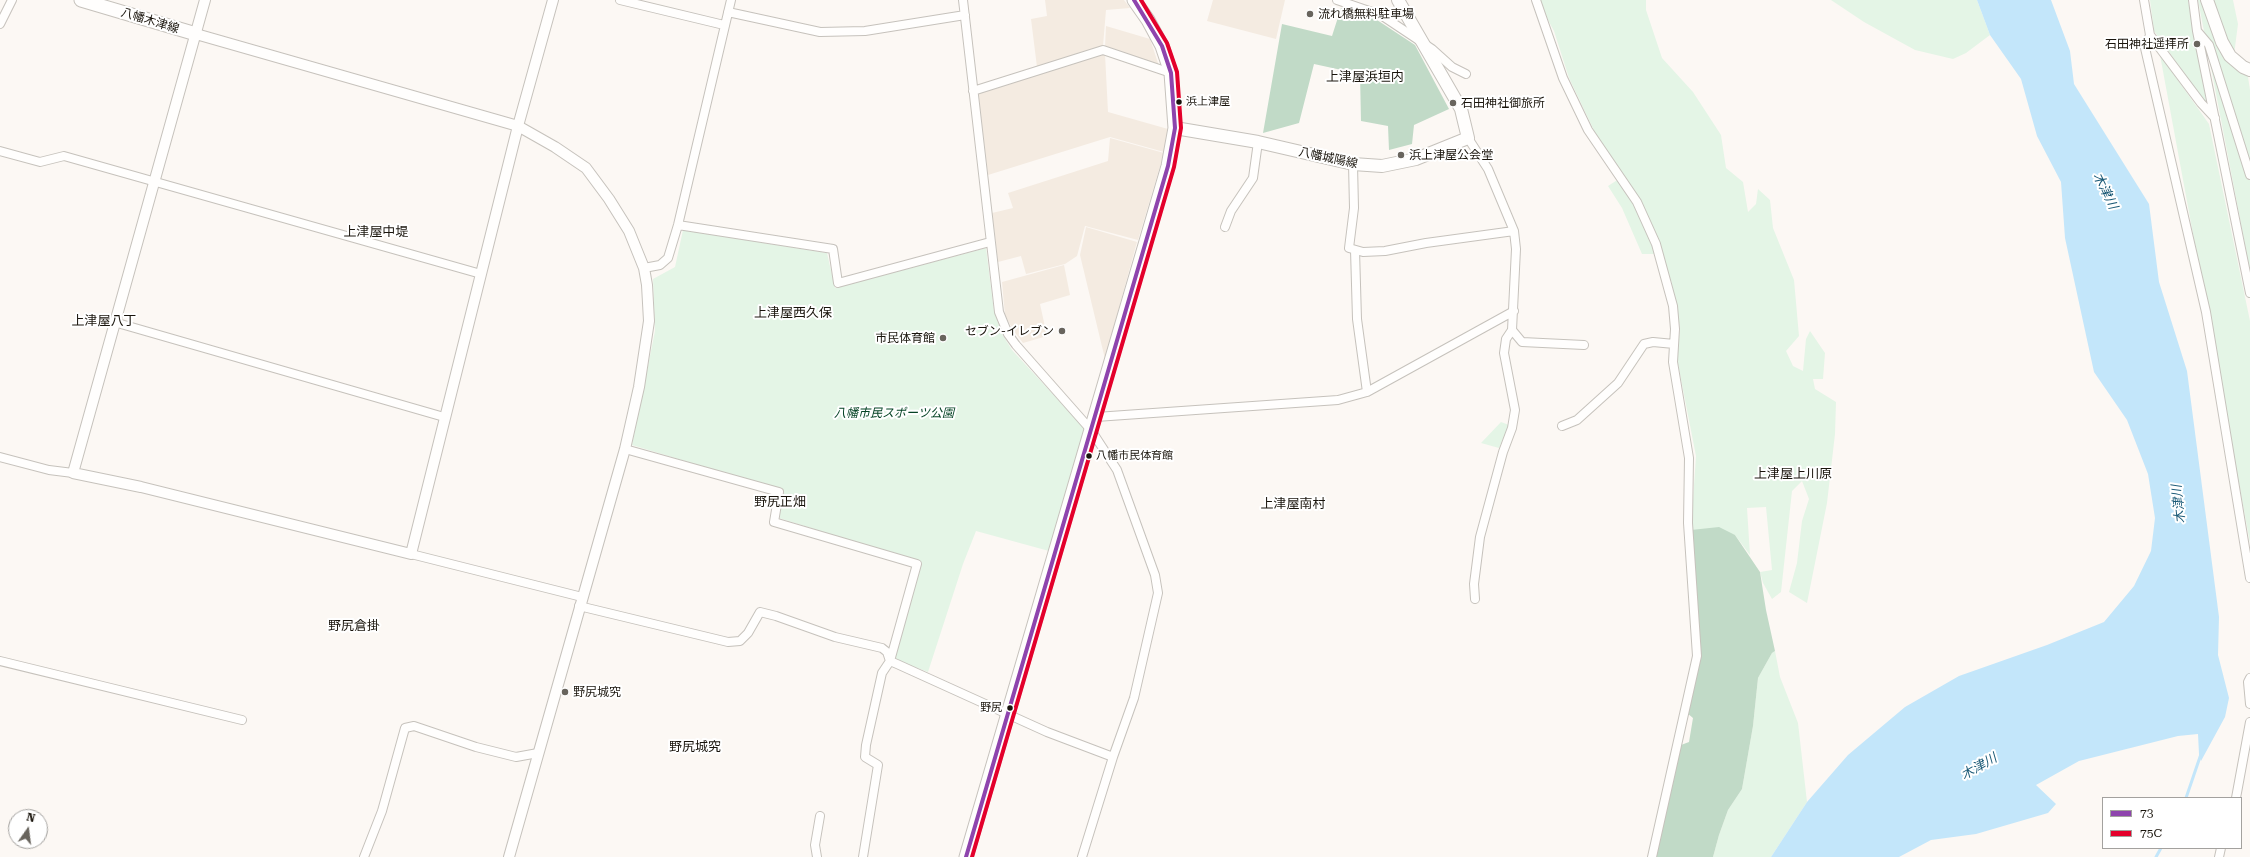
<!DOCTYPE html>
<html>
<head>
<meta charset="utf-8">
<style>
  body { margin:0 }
  #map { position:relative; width:2250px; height:857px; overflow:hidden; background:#fcf8f4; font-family:"Roboto Serif",serif }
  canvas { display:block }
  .legend { position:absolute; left:2102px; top:797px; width:140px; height:52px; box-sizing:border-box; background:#fff; border:1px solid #a3a19e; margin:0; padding:5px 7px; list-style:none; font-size:12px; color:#19140c }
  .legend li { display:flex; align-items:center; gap:8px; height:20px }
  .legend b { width:20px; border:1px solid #a3a19e }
  .north { position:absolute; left:8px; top:809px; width:40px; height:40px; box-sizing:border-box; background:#fff; border:1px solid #a3a19e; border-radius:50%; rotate:14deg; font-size:11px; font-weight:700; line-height:16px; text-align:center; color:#19140c }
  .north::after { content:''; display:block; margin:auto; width:14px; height:18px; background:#68645d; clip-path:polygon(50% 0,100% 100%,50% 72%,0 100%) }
</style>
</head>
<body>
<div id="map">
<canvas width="2250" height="857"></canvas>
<ul class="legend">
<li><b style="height:5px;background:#8e44ad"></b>73</li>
<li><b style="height:5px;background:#e4002b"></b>75C</li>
</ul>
<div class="north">N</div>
</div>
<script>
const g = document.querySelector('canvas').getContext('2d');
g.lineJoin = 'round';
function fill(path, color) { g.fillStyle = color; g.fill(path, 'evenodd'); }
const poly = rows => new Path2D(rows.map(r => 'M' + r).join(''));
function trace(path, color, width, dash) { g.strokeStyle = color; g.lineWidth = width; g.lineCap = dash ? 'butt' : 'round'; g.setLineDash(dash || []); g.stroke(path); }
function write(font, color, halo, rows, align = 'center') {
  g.font = font + ' "Roboto Serif","Noto Sans JP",serif'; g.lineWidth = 4; g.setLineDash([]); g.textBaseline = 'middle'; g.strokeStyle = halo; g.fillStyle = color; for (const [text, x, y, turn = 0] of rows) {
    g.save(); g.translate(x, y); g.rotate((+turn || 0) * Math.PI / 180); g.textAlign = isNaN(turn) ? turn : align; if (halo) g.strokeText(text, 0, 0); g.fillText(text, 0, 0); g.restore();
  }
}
const built = poly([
  [1045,0,1124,0,1130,8,1106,10,1103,46,1037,67,1031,19,1047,16],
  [1213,0,1285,0,1276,39,1207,21],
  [1106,26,1150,39,1159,66,1105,47],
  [1098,53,1105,54,1108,112,1168,129,1164,152,1110,137,988,175,978,93],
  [1110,138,1164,153,1138,240,1085,226,1077,256,1065,264,1026,274,1021,256,998,262,992,213,1013,208,1008,193,1108,161],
  [1086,227,1137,242,1105,359,1080,255],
  [1064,265,1070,295,1040,304,1047,336,1023,343,1013,330,1005,315,1002,282]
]);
const green = poly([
  [1537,0,1646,0,1646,10,1662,58,1693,92,1721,135,1726,168,1743,182,1748,212,1756,204,1758,189,1770,200,1773,228,1794,280,1799,336,1786,351,1793,366,1803,371,1806,339,1810,331,1825,353,1823,379,1813,379,1815,389,1836,402,1835,434,1827,503,1807,603,1789,592,1797,563,1802,521,1809,499,1802,481,1792,491,1781,592,1772,599,1763,583,1760,572,1772,570,1766,507,1747,508,1750,555,1735,535,1691,530,1696,456,1677,359,1680,328,1671,280,1655,254,1642,254,1622,208,1608,186,1622,177,1598,139,1569,78,1554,31],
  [1831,0,1977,0,1990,35,1966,53,1953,59,1915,50,1864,22],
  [2150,0,2188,0,2207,105,2154,31],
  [2198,0,2202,0,2233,65,2248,77,2250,90,2250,271],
  [2209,0,2233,0,2238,24,2234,55],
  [2160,55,2209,124,2250,321,2250,543],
  [683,230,827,253,835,288,986,248,994,311,1002,334,1012,350,1086,430,1049,551,976,531,963,564,928,672,893,659,922,563,779,518,784,491,632,445,655,331,653,279,675,267],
  [1501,422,1509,425,1499,448,1481,443],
  [1775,651,1780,677,1798,723,1807,802,1771,857,1713,857,1719,835,1728,810,1742,789,1753,726,1758,678,1772,653]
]);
const forest = poly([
  [1341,8,1377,20,1415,45,1449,109,1414,125,1412,144,1389,150,1388,126,1361,121,1360,74,1314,64,1299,123,1263,133,1282,24,1332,36],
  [1719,527,1735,535,1760,572,1766,610,1775,651,1772,653,1758,678,1753,726,1742,789,1728,810,1719,835,1713,857,1656,857,1681,745,1689,742,1693,718,1687,713,1700,656,1691,530]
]);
const water = poly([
  [1977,0,2051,0,2070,51,2074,84,2149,204,2159,282,2187,371,2219,617,2218,655,2229,698,2225,717,2201,761,2199,754,2198,734,2178,736,2079,761,2036,785,2056,804,2048,813,1976,834,1931,840,1899,857,1771,857,1807,802,1848,755,1905,707,1959,676,2047,645,2104,622,2134,586,2151,551,2155,518,2148,474,2127,420,2094,372,2065,238,2061,182,2037,136,2021,79,1990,35]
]);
const stream = poly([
  [2186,798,2201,754],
  [2156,857,2161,848]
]);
const minor = poly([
  [620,0,724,25],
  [963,0,999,312,1008,334,1016,345,1091,430,1117,470,1155,575,1158,593,1134,698,1113,757,1082,857],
  [1337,0,1381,15,1432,49,1452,67,1466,74],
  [1536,0,1563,78,1588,130,1637,202,1656,244,1673,306,1675,329,1673,362,1689,458,1688,523,1697,656,1652,857],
  [2144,0,2150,35,2145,48,2206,312,2250,578],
  [2193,0,2197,31,2250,293],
  [728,12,820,32,865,31,965,15],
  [0,24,12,0],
  [2198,32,2209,45,2250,175],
  [2150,35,2201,103,2215,118],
  [973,91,1103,50,1171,73],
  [1468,138,1488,169,1514,231,1516,249,1512,330,1506,339,1504,353,1515,410,1512,428,1503,452,1480,537,1474,584,1475,599],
  [0,151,40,162,64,156,481,274],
  [1353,164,1354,208,1349,248,1363,252,1385,251,1426,243,1514,231],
  [678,225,833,249,838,283,990,242],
  [1225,227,1231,211,1253,178,1258,142],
  [1355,250,1357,319,1367,392],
  [644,268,660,265,668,258,678,225,731,0],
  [114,322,444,417],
  [1512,330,1522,342,1584,345],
  [1096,417,1338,400,1367,392,1514,311],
  [1562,426,1577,420,1618,383,1644,344,1653,342,1674,344],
  [625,449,779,492,774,522,917,564,890,661,882,673,866,745,865,757,878,765,863,857],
  [0,457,49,470,73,473],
  [411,554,582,597],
  [579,606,728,642,740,641,748,633,760,612,776,616,835,637,882,648,887,652,890,661,897,664,1047,732,1113,757],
  [0,661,242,720],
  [2250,678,2248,682,2250,704],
  [2236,798,2250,722],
  [364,857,382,811,405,728,414,726,476,747,516,757,538,753],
  [817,857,815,845,820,816],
  [2219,857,2221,848]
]);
const tertiary = poly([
  [205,0,73,473,141,487,411,554,518,126,553,0],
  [196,34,518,126,555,147,586,168,609,199,629,231,644,268,647,285,649,321,639,387,625,449,509,857]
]);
const secondary = poly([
  [2207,0,2222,42,2230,56,2243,67,2250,70],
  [1175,128,1258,142,1353,164,1382,166,1416,159,1468,138,1461,109,1398,0]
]);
const primary = poly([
  [81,0,196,34],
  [966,857,1168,166,1175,128,1171,73,1162,46,1148,20,1134,0]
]);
const bus1 = poly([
  [966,857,1168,166,1175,128,1171,73,1162,46,1134,0]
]);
const bus2 = poly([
  [972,857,1174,167,1181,128,1177,72,1167,43,1141,0]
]);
const markers = [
  [1310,14,4,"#68645d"],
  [2197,44,4,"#68645d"],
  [1179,102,3.5,"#19140c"],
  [1453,103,4,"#68645d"],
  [1401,155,4,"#68645d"],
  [1062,331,4,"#68645d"],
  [943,338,4,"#68645d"],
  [1089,456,3.5,"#19140c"],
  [565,692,4,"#68645d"],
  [1010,708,3.5,"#19140c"]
];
const busNames = [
  ["浜上津屋",1186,102],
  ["八幡市民体育館",1096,456],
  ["野尻",1002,708,"right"]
];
const poiNames = [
  ["流れ橋無料駐車場",1318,14],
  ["石田神社遥拝所",2189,44,"right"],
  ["石田神社御旅所",1461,103],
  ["浜上津屋公会堂",1409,155],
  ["セブン-イレブン",1054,331,"right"],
  ["市民体育館",935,338,"right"],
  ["野尻城究",573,692]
];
const streetNames = [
  ["八幡木津線",150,21,17],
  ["八幡城陽線",1328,158,12]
];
const parkNames = [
  ["八幡市民スポーツ公園",894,413]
];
const neighbourhoodNames = [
  ["上津屋浜垣内",1365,77],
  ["上津屋中堤",376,232],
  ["上津屋西久保",793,313],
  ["上津屋八丁",104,321],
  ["上津屋上川原",1793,474],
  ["野尻正畑",780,502],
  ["上津屋南村",1293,504],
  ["野尻倉掛",354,626],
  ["野尻城究",695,747]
];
const waterNames = [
  ["木津川",2105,191,64],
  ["木津川",2179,504,-96],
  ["木津川",1979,767,-30]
];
fill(built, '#f4ebe1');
fill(green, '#e4f5e6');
fill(forest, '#c1dac7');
fill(water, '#c3e6fa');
trace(stream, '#c3e6fa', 3);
trace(minor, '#c6c2bc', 10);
trace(tertiary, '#c6c2bc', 12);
trace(secondary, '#c6c2bc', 14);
trace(primary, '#c6c2bc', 15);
trace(minor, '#fffefd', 8);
trace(tertiary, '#fffefd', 10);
trace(secondary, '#fffefd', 12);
trace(primary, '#fffefd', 13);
trace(bus1, '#8e44ad', 4);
trace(bus2, '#e4002b', 4);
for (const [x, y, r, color] of markers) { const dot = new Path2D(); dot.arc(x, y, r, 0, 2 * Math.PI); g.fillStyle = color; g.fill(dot); trace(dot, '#fff', 1.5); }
write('11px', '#19140c', '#fff', busNames, 'left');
write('12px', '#19140c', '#fff', poiNames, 'left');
write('12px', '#19140c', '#fff', streetNames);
write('italic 12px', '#054325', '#fff', parkNames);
write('13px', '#19140c', '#fff', neighbourhoodNames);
write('italic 13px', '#1b5a77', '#fff', waterNames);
</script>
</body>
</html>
